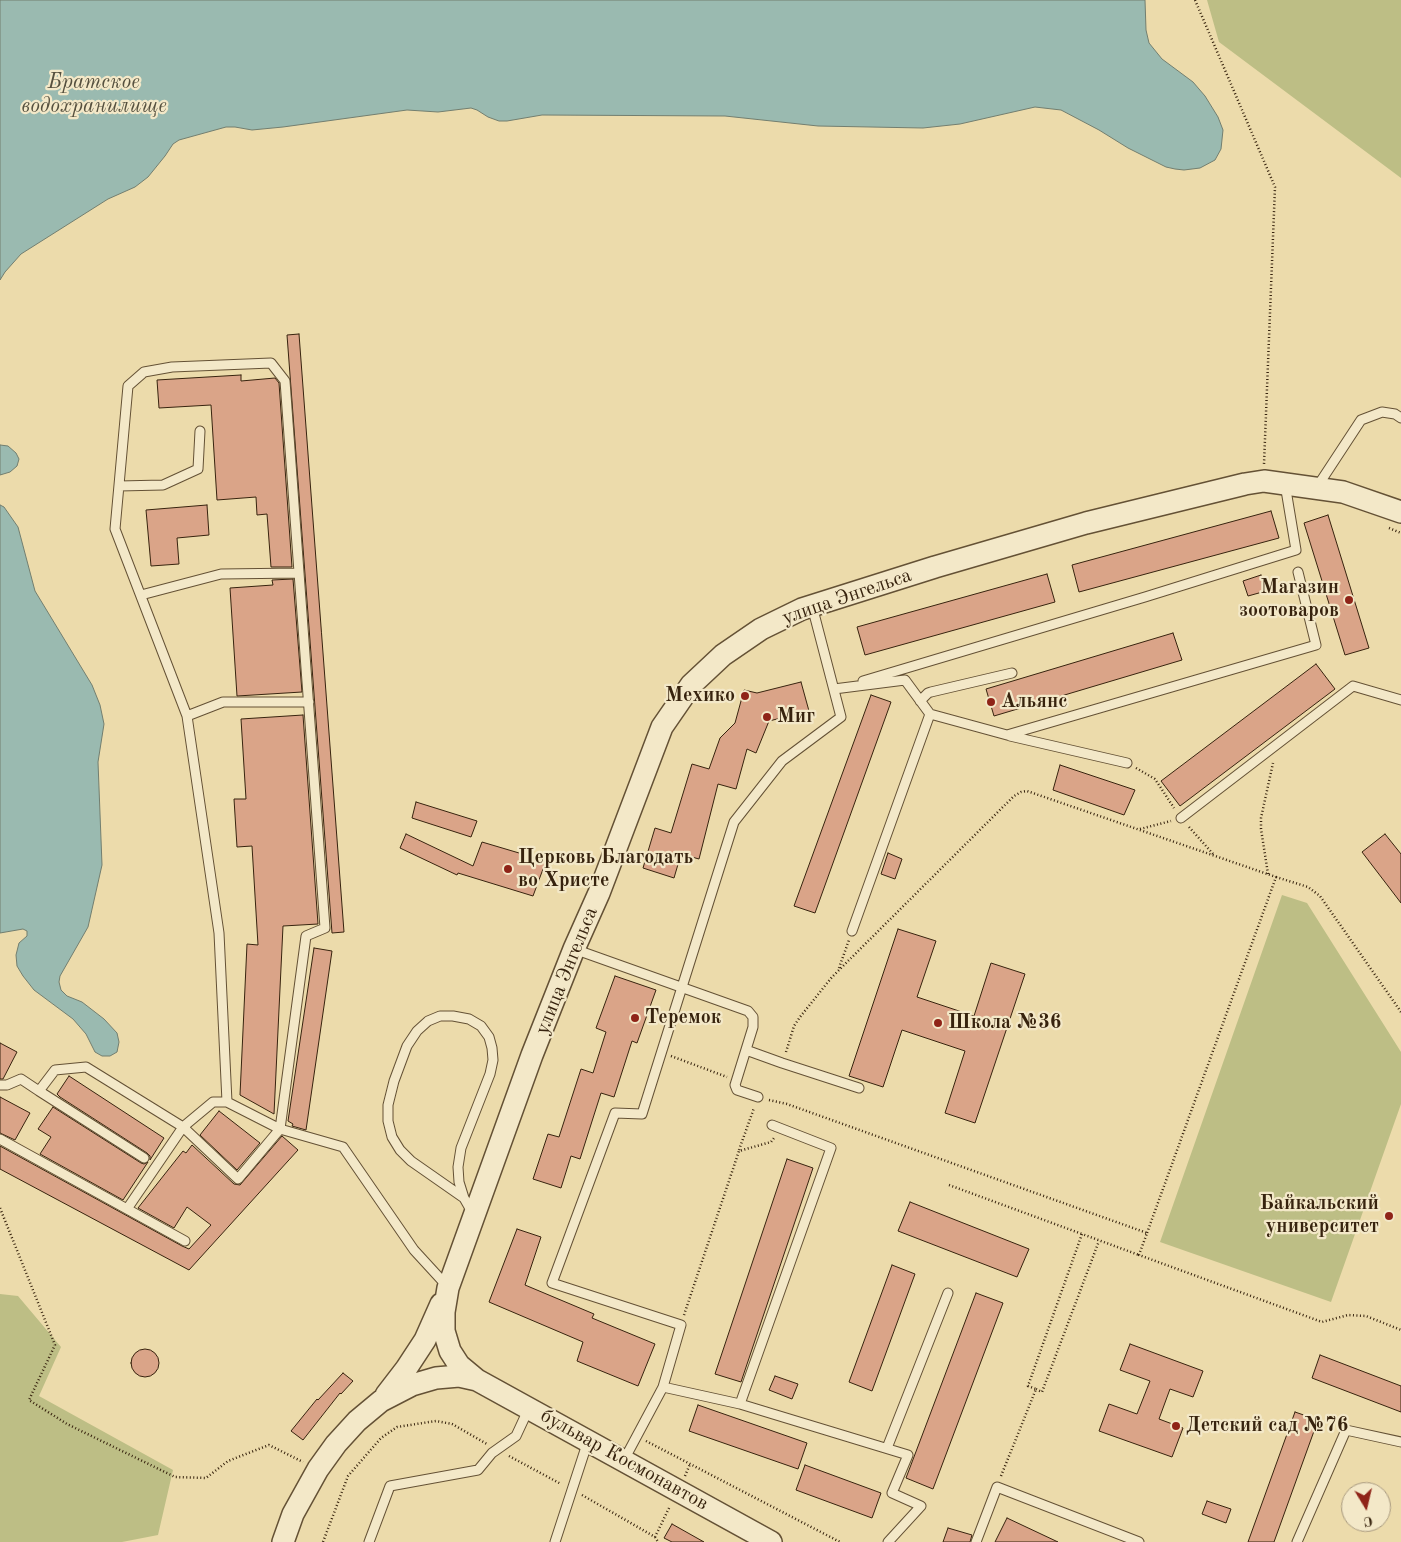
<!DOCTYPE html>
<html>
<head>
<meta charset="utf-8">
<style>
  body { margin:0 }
  #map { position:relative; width:1401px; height:1542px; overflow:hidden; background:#ecdbab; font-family:"Old Standard TT",serif }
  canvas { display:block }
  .north { position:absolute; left:1341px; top:1482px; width:50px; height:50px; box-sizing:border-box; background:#f3e8c8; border:1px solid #a8997e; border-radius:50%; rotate:171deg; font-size:14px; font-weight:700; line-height:20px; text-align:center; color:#37230e }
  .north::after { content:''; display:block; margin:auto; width:18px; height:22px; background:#8f2418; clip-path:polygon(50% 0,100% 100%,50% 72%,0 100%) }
</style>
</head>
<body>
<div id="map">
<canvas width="1401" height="1542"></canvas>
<div class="north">С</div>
</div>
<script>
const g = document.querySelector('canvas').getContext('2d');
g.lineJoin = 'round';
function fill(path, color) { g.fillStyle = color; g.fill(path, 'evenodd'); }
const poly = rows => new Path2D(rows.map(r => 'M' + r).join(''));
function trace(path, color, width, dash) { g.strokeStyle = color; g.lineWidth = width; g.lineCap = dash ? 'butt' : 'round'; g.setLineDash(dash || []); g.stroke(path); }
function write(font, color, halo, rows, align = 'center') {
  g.font = font + ' "Old Standard TT",serif'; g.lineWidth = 4.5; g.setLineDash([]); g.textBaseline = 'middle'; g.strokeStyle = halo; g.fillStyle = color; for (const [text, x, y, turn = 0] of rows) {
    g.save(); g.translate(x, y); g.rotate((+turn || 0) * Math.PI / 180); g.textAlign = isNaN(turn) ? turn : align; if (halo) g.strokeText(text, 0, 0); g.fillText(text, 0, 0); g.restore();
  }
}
const green = poly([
  [1207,0,1401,0,1401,178,1219,42],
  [1282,895,1307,903,1401,1052,1401,1104,1331,1302,1160,1242],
  [0,1294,18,1296,61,1347,39,1396,173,1470,158,1535,122,1542,0,1542]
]);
const water = poly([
  [0,0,1145,0,1146,30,1149,43,1162,59,1193,82,1205,96,1218,117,1223,130,1221,149,1215,160,1200,168,1184,170,1175,169,1166,167,1128,148,1099,130,1061,110,1035,107,960,124,923,128,818,126,725,116,542,115,507,121,499,121,488,117,477,110,471,108,438,112,407,110,283,127,252,130,235,127,226,127,179,140,173,144,165,156,148,177,135,187,108,199,21,254,5,272,0,280,0,0],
  [0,445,8,446,16,453,19,459,17,466,10,472,0,475,0,445],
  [0,505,4,507,18,527,35,591,92,685,100,705,104,724,98,762,102,865,88,927,60,976,59,982,61,990,67,996,82,1002,104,1019,117,1033,119,1042,117,1052,110,1056,102,1056,95,1052,86,1034,73,1019,34,990,23,976,17,966,16,955,19,943,27,936,27,931,23,929,0,933,0,505]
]);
const building = poly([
  [299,334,344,932,332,933,287,335,299,334],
  [241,375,241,381,275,378,279,383,292,567,271,567,267,514,257,515,256,497,217,500,211,405,159,408,157,380,241,375],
  [207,505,209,535,177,538,179,564,151,566,146,510,207,505],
  [1271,511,1279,538,1079,592,1072,565,1271,511],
  [1328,515,1369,648,1345,655,1304,523,1328,515],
  [1047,574,1055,602,865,655,857,627,1047,574],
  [1261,575,1266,591,1248,596,1243,581,1261,575],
  [293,579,302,692,237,696,230,588,273,585,272,580,293,579],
  [1173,633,1182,660,994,716,986,689,1173,633],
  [1316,664,1335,689,1180,806,1161,781,1316,664],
  [801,682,809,711,769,721,756,753,747,749,736,789,718,784,699,859,681,854,674,878,643,868,655,828,671,833,692,764,709,769,720,738,735,723,744,690,757,693,801,682],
  [871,695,891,702,815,913,794,906,871,695],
  [303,715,318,924,283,926,274,1114,240,1095,247,944,258,945,252,846,237,847,234,799,246,799,241,719,303,715],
  [1060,765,1135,790,1124,815,1053,790,1060,765],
  [416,802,477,821,471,837,412,818,416,802],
  [406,834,473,866,482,842,546,861,533,896,458,873,457,875,400,848,406,834],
  [1385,834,1401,854,1401,903,1362,852,1385,834],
  [888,853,902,859,895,879,881,874,888,853],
  [898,929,936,941,917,997,974,1016,991,963,1025,974,975,1123,945,1113,965,1051,902,1030,883,1087,849,1076,898,929],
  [314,948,332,951,306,1130,292,1126,293,1124,288,1121,314,948],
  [615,976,656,990,637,1043,632,1041,614,1097,601,1093,580,1159,571,1156,561,1188,533,1179,548,1134,559,1137,581,1069,593,1073,606,1032,596,1028,615,976],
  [0,1043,17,1052,3,1079,0,1079,0,1043],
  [69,1076,164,1138,150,1160,150,1156,147,1153,60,1097,57,1094,69,1076],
  [0,1097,30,1113,15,1140,0,1133,0,1097],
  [53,1107,141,1163,144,1164,148,1162,123,1200,40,1154,51,1137,38,1129,53,1107],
  [219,1111,260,1143,237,1170,200,1135,219,1111],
  [282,1136,298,1150,189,1270,0,1169,0,1146,182,1246,189,1249,211,1225,187,1207,174,1228,138,1208,183,1151,186,1153,192,1145,234,1184,240,1185,282,1136],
  [787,1159,813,1168,741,1382,715,1374,787,1159],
  [910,1202,1029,1249,1017,1277,898,1231,910,1202],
  [517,1229,541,1237,525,1285,594,1314,592,1318,655,1344,638,1386,577,1361,583,1342,489,1302,517,1229],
  [892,1265,915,1274,872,1391,849,1382,892,1265],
  [976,1293,1003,1303,933,1489,906,1478,976,1293],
  [1130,1344,1203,1371,1193,1397,1170,1389,1159,1419,1183,1428,1172,1457,1099,1431,1109,1404,1137,1414,1150,1381,1120,1370,1130,1344],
  '131 1363a14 14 0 1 1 28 0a14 14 0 1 1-28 0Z',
  [1320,1355,1401,1386,1401,1412,1312,1378,1320,1355],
  [343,1373,353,1381,341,1394,340,1393,303,1440,291,1431,317,1399,318,1400,343,1373],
  [775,1376,798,1384,792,1399,769,1390,775,1376],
  [698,1405,807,1443,798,1469,689,1431,698,1405],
  [1295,1412,1318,1420,1274,1542,1248,1542,1295,1412],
  [805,1465,881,1493,872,1518,796,1490,805,1465],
  [1207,1501,1231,1509,1226,1523,1202,1514,1207,1501],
  [1007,1518,1058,1542,995,1542,1007,1518],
  [672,1524,704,1542,672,1542,664,1538,672,1524],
  [948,1528,972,1535,970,1542,943,1542,948,1528]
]);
const path = poly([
  [1195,0,1275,187,1264,464],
  [1389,528,1401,533],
  [1136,768,1155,779,1174,808],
  [1189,827,1214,855],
  [1140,829,1171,821],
  [1268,874,1261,829,1261,818,1273,763],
  [1276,877,1308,887,1320,896,1401,1012],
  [839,968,849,940],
  [786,1052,794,1026,800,1017,832,977,1014,796,1021,792,1027,791,1276,877,1147,1233],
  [671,1056,727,1077],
  [769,1100,787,1104,1147,1233,1139,1255,1322,1322,1348,1315,1366,1316,1401,1330],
  [739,1150,754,1108],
  [949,1185,1082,1234],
  [0,1208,55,1345,29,1400,67,1424,175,1477,206,1478,228,1461,269,1445,303,1462],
  [684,1315,739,1151,771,1142,774,1138],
  [1036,1389,1042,1392,1099,1241],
  [646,1441,840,1542],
  [509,1456,561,1484],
  [685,1476,690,1464],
  [1001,1476,1036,1389,1028,1386,1082,1234,1139,1255],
  [582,1495,655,1537,670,1506],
  [655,1537,658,1542],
  [323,1542,348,1476,381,1438,397,1427,436,1421,452,1424,487,1444]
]);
const service = poly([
  [119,486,163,485,198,469,200,431],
  [1317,487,1361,420,1382,412,1395,414,1401,418],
  [141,595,221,574,299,573],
  [863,681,1145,597,1296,550,1285,484],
  [834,689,905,680,930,714,1007,735,1316,645,1298,572],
  [920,701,928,693,931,692,1012,673],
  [187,716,223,702,309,702],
  [1010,736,1127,763],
  [1181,818,1353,686,1401,700],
  [852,931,930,714],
  [574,949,748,1011,753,1017,753,1027,735,1085,737,1090,758,1097],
  [746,1050,782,1063,859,1088],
  [0,1085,7,1085,21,1079,39,1091],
  [0,1139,185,1241],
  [144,1158,39,1091,55,1070,86,1067,183,1127,238,1179,280,1129,306,936,325,928,285,381,271,363,172,367,144,372,128,386,115,529,187,716,219,933,227,1102,280,1129,343,1147,414,1250,447,1286],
  [464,1198,411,1161,400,1150,392,1137,388,1121,388,1105,394,1081,407,1046,417,1031,428,1021,440,1016,453,1016,469,1019,481,1026,489,1037,492,1048,493,1060,490,1074,461,1148,458,1167,459,1182,464,1198,472,1212],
  [127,1209,183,1127,213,1102,227,1102],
  [663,1387,740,1404,831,1148,772,1125],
  [740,1404,908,1455,892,1493,921,1506,888,1542],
  [887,1448,948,1293],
  [624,1460,663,1387,681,1325,552,1283,615,1113,642,1114,734,822,782,761,841,717,812,606],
  [369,1542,390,1486,478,1470,492,1453,516,1436,529,1408],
  [555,1542,588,1441],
  [976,1542,997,1487,1139,1542],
  [1297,1542,1346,1430,1401,1442]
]);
const tertiary = poly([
  [386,1395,406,1369,425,1340,441,1304],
  [283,1542,293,1514,318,1469,336,1444,357,1421,381,1401,412,1385,436,1378,459,1376,477,1380],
  [771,1542,477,1380,459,1365,450,1351,444,1331,444,1312,448,1288,532,1055,574,949,599,893,662,727,691,685,723,655,761,629,802,609,935,567,1086,523,1245,484,1264,481,1343,492,1401,512]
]);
const markers = [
  [1349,600,5,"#8f2418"],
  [745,696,5,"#8f2418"],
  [991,702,5,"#8f2418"],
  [767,717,5,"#8f2418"],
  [508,869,5,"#8f2418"],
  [635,1018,5,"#8f2418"],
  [938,1023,5,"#8f2418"],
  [1389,1216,5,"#8f2418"],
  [1176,1426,5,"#8f2418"]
];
const poiNames = [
  ["Магазин",1339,588,"right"],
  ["зоотоваров",1339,611,"right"],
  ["Мехико",735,696,"right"],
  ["Альянс",1001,702],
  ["Миг",777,717],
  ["Церковь Благодать",518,858],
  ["во Христе",518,881],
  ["Теремок",645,1018],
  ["Школа №36",948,1023],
  ["Байкальский",1379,1204,"right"],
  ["университет",1379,1227,"right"],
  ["Детский сад №76",1186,1426]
];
const streetNames = [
  ["улица Энгельса",847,597,-19],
  ["улица Энгельса",567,971,-68],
  ["бульвар Космонавтов",624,1460,29]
];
const waterNames = [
  ["Братское",94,82],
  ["водохранилище",94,106]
];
fill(green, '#bdbe85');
fill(water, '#9abab0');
trace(water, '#727e6f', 1);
fill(building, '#daa488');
trace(building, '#37230e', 1);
trace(service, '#645135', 11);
trace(tertiary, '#645135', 24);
trace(path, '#37230e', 2.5, [1, 2.5]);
trace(service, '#f3e8c8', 9);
trace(tertiary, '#f3e8c8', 21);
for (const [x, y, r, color] of markers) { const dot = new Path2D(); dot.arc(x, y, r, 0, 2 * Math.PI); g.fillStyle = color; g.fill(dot); trace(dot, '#f3e8c8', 2); }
write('bold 20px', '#37230e', '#f3e8c8', poiNames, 'left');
write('20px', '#37230e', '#f3e8c8', streetNames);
write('italic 21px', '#55503f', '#f3e8c8', waterNames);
</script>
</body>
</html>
